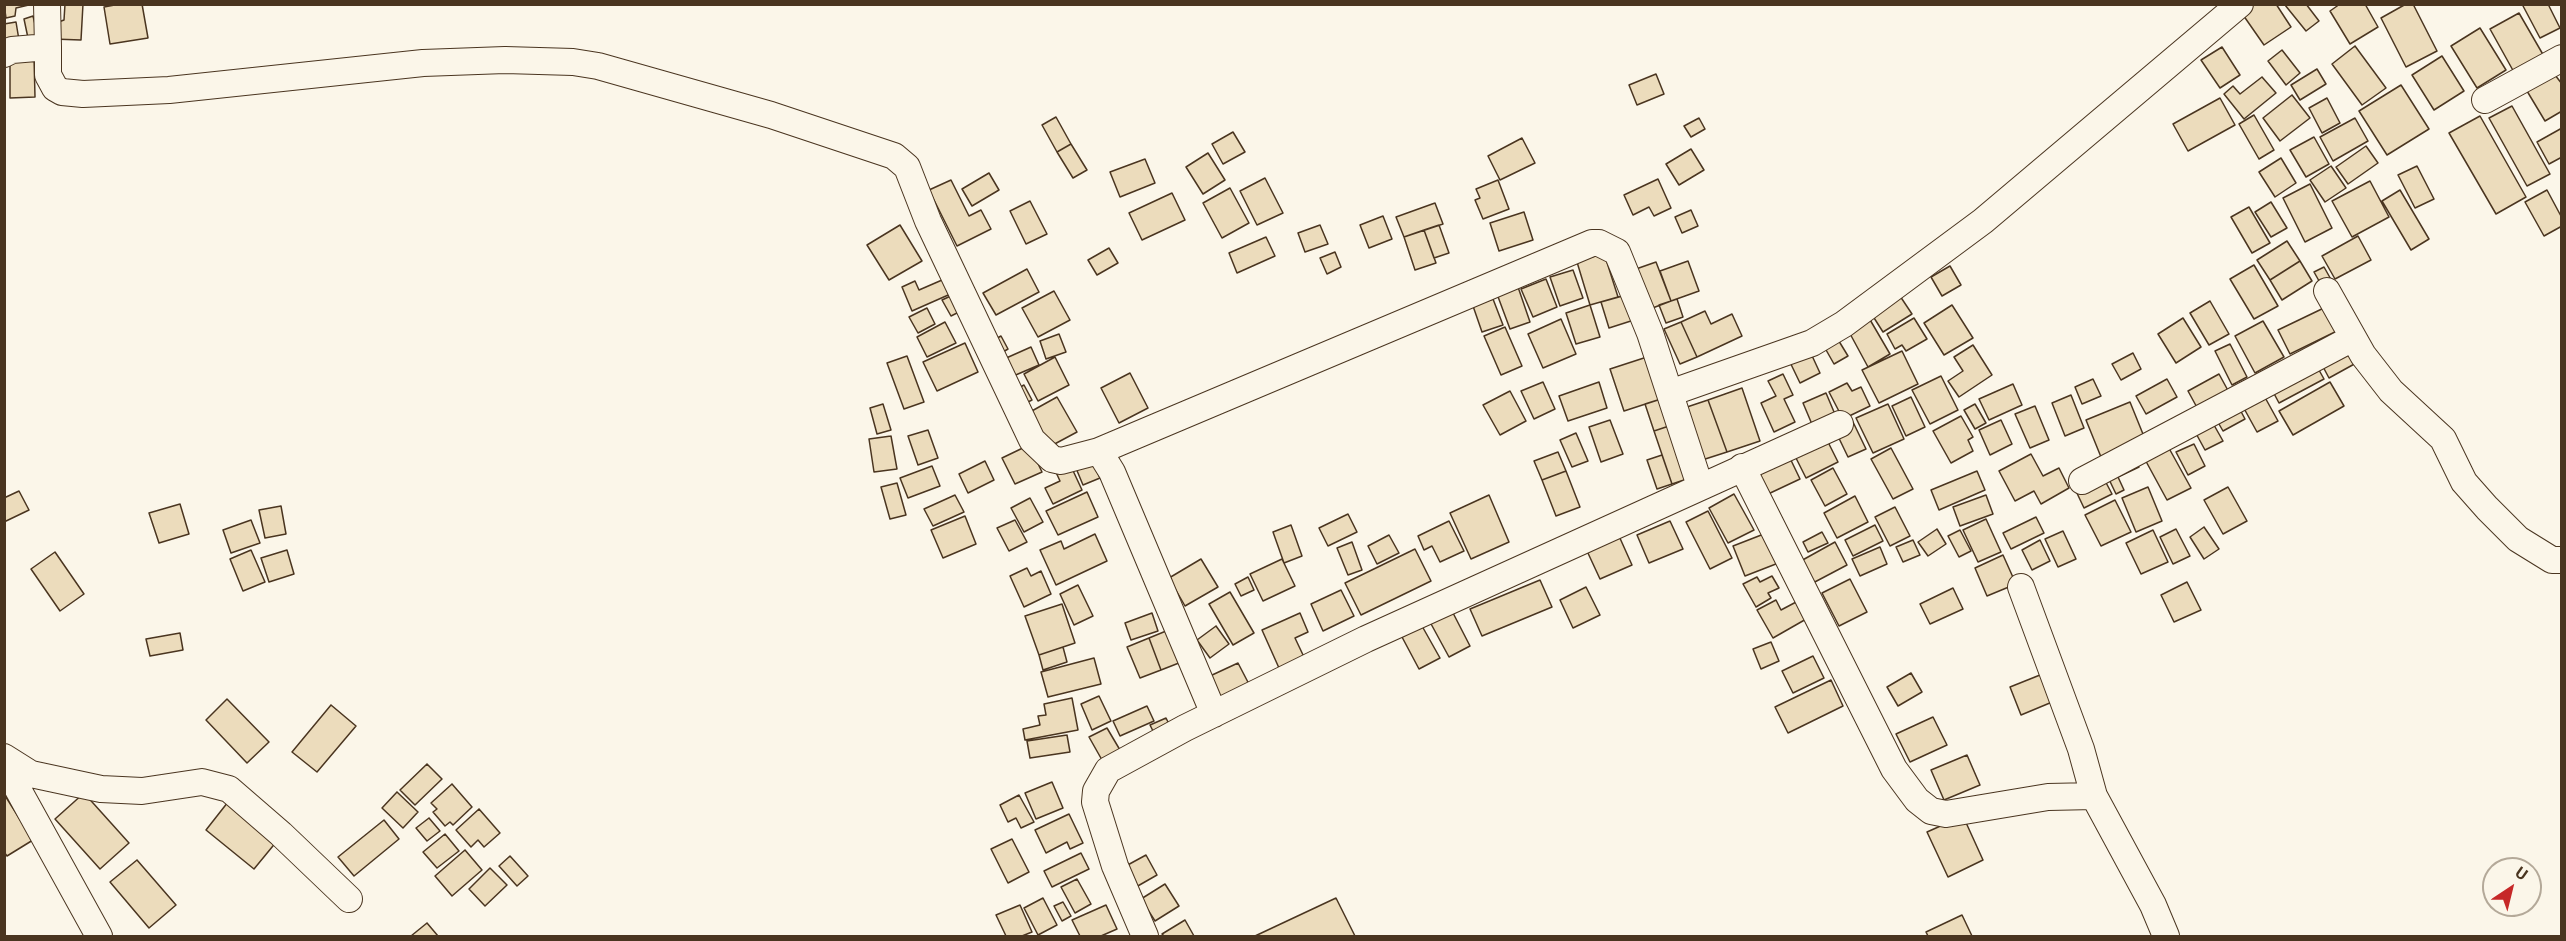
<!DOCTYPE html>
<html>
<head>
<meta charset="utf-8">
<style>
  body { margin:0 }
  #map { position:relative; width:2566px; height:941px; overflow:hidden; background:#fbf6e9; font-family:Roboto,sans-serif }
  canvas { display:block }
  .frame { position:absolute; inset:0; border:6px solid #4a3520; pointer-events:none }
  .north { position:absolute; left:2482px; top:857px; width:60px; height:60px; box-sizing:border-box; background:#fbf6e9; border:2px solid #b4a999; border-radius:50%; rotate:35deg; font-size:16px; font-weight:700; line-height:24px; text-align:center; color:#4a3520 }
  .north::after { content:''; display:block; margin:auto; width:21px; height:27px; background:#c62828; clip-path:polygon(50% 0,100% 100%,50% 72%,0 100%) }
</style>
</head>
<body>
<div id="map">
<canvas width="2566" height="941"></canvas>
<div class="frame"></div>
<div class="north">U</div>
</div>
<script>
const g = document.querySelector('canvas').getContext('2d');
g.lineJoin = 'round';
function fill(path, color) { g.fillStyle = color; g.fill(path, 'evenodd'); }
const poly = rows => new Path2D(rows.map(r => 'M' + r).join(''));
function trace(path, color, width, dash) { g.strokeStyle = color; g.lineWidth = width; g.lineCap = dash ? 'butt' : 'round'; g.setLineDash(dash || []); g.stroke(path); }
const building = poly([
  [4,4,33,4,16,8,15,16,6,18,4,4],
  [65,4,83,4,81,40,53,39,53,24,64,20,65,4],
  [120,4,142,4,148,38,110,44,104,7,120,4],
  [2251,4,2276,4,2291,27,2264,45,2241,12,2251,4],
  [2306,4,2319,21,2306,31,2285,5,2306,4],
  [2340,4,2365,4,2378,27,2350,44,2330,11,2340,4],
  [2406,4,2413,4,2437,51,2406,67,2381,18,2406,4],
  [2522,4,2548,4,2560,28,2540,38,2522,4],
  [2519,13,2545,58,2515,74,2490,29,2519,13],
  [33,16,38,36,28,38,24,19,33,16],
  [16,22,19,40,4,43,4,24,16,22],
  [2480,28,2506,70,2477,88,2451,46,2480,28],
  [2355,46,2386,88,2362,105,2332,64,2355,46],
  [2222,47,2240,75,2220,88,2201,60,2222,47],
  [2282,50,2300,73,2286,85,2268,61,2282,50],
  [2442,56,2464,91,2434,110,2412,75,2442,56],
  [34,57,35,97,10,98,10,58,34,57],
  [2317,69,2326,84,2300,100,2291,85,2317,69],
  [1656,74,1664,94,1637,105,1629,85,1656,74],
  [2555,75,2562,84,2562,111,2545,121,2527,91,2555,75],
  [2262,77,2276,93,2244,119,2224,94,2233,86,2240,94,2262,77],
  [2401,85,2429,129,2387,155,2359,111,2401,85],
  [2292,95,2310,118,2280,141,2263,118,2292,95],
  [2220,98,2235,125,2188,151,2173,124,2220,98],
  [2327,98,2340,123,2322,133,2309,108,2327,98],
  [2512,106,2550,174,2527,186,2489,118,2512,106],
  [2254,115,2274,150,2259,159,2239,124,2254,115],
  [2480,116,2526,197,2496,214,2449,133,2480,116],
  [1056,117,1071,144,1057,152,1042,125,1056,117],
  [1699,118,1705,129,1691,137,1684,126,1699,118],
  [2355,118,2368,141,2333,161,2320,137,2355,118],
  [2562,128,2562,157,2549,164,2537,142,2562,128],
  [1233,132,1245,152,1223,164,1212,144,1233,132],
  [2314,137,2329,164,2306,177,2290,150,2314,137],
  [1522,138,1535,163,1500,180,1488,156,1522,138],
  [1071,144,1087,170,1073,178,1057,152,1071,144],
  [2366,146,2378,163,2348,184,2336,167,2366,146],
  [1691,149,1704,170,1679,185,1666,164,1691,149],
  [1208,153,1225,180,1203,194,1186,167,1208,153],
  [2281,158,2296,183,2275,197,2259,172,2281,158],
  [1145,159,1155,183,1120,197,1110,172,1145,159],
  [2331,166,2346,188,2325,202,2310,180,2331,166],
  [2417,166,2434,199,2415,208,2398,175,2417,166],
  [989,173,999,190,972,206,962,189,989,173],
  [1265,178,1283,213,1257,225,1240,191,1265,178],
  [1658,179,1671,208,1654,216,1649,207,1633,215,1624,195,1658,179],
  [951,180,969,216,981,210,991,229,957,246,929,190,951,180],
  [1498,180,1509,209,1483,219,1475,200,1480,198,1476,189,1498,180],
  [2370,181,2389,217,2352,237,2332,201,2370,181],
  [2310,184,2332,228,2305,242,2283,198,2310,184],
  [1230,188,1249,223,1222,238,1203,203,1230,188],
  [2400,190,2429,239,2411,250,2382,201,2400,190],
  [2547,190,2562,218,2562,226,2544,236,2525,202,2547,190],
  [1172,193,1185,220,1142,240,1129,213,1172,193],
  [1030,201,1047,234,1026,244,1010,211,1030,201],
  [2271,202,2287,228,2271,237,2255,212,2271,202],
  [1435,203,1443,224,1404,237,1396,217,1435,203],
  [2249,207,2270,243,2252,253,2231,217,2249,207],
  [1691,210,1698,226,1682,233,1675,217,1691,210],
  [1524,212,1533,240,1499,251,1490,223,1524,212],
  [1383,216,1392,239,1369,248,1360,225,1383,216],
  [900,225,922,261,889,280,867,245,900,225],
  [1320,225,1328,244,1305,252,1298,233,1320,225],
  [1439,225,1449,253,1434,258,1424,230,1439,225],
  [1424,230,1436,263,1415,270,1404,237,1424,230],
  [2358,236,2371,260,2335,279,2322,256,2358,236],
  [1266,237,1275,256,1237,273,1229,253,1266,237],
  [2287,241,2300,261,2270,280,2257,260,2287,241],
  [1109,248,1118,263,1097,275,1088,260,1109,248],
  [1335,252,1341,267,1327,274,1320,258,1335,252],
  [1604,253,1618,297,1590,305,1577,262,1604,253],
  [1688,261,1699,291,1671,301,1660,271,1688,261],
  [2300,261,2312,281,2282,300,2270,280,2300,261],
  [1656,262,1671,301,1650,309,1636,269,1656,262],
  [2254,265,2278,306,2254,319,2230,279,2254,265],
  [1950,266,1961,285,1942,296,1931,277,1950,266],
  [2324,267,2333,283,2323,288,2314,272,2324,267],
  [1027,269,1039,292,996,315,983,293,1027,269],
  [1573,270,1583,298,1560,306,1550,277,1573,270],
  [949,277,955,292,912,311,902,287,915,281,919,290,949,277],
  [1546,279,1557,307,1533,317,1521,289,1546,279],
  [1518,287,1530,322,1510,329,1497,294,1518,287],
  [1054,291,1070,320,1038,337,1022,308,1054,291],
  [1898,293,1912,314,1883,332,1869,310,1898,293],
  [955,294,963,310,951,316,942,300,955,294],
  [1626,295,1634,320,1609,328,1601,302,1626,295],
  [1493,299,1503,325,1482,332,1473,306,1493,299],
  [1677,299,1683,317,1666,323,1659,305,1677,299],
  [2210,301,2229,334,2209,345,2190,313,2210,301],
  [1590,305,1600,337,1576,344,1566,313,1590,305],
  [1952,305,1973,338,1944,355,1924,323,1952,305],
  [2328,306,2339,330,2290,354,2278,330,2328,306],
  [927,308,935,324,918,333,909,317,927,308],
  [1705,311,1711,324,1732,314,1742,336,1697,357,1681,322,1705,311],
  [1869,318,1890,354,1868,367,1848,330,1869,318],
  [1914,318,1927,339,1906,351,1902,345,1895,349,1887,334,1914,318],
  [2183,318,2201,347,2176,363,2158,334,2183,318],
  [1561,319,1576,354,1543,368,1528,334,1561,319],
  [2263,321,2284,357,2255,373,2235,336,2263,321],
  [945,322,956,343,927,357,917,337,945,322],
  [1681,322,1697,357,1680,364,1664,329,1681,322],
  [1505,327,1522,366,1501,375,1484,336,1505,327],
  [1834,333,1848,356,1834,364,1821,341,1834,333],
  [1059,334,1066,352,1046,359,1040,341,1059,334],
  [1001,336,1008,349,998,355,990,342,1001,336],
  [965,343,978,372,937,391,923,362,965,343],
  [2230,344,2247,377,2232,385,2215,351,2230,344],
  [1973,345,1992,375,1959,397,1948,381,1963,371,1954,357,1973,345],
  [1031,347,1039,365,1011,377,1004,359,1031,347],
  [1808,347,1820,373,1800,383,1787,356,1808,347],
  [2350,347,2358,362,2329,378,2321,363,2350,347],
  [1902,351,1918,384,1879,403,1862,370,1902,351],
  [2133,353,2141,369,2121,380,2112,364,2133,353],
  [907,356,924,402,904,409,887,363,907,356],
  [1650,356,1664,398,1624,411,1610,369,1650,356],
  [1055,357,1069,385,1038,401,1024,374,1055,357],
  [2315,363,2324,379,2279,403,2270,386,2315,363],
  [1130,373,1148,408,1119,423,1101,388,1130,373],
  [1783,374,1793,395,1784,399,1795,422,1774,432,1761,403,1776,396,1768,381,1783,374],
  [2219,374,2231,396,2200,413,2188,391,2219,374],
  [1941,376,1958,410,1930,424,1912,390,1941,376],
  [2093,379,2101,396,2082,404,2075,387,2093,379],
  [2167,379,2177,397,2146,414,2136,396,2167,379],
  [1543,382,1555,409,1534,419,1521,391,1543,382],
  [1599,382,1607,408,1568,421,1559,396,1599,382],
  [2330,382,2344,406,2293,435,2279,411,2330,382],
  [1847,383,1852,391,1861,387,1870,406,1843,419,1829,392,1847,383],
  [2013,384,2022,405,1989,420,1979,399,2013,384],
  [1024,385,1032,400,1018,407,1011,392,1024,385],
  [1742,388,1760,441,1727,452,1708,400,1742,388],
  [1510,391,1526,421,1500,435,1483,405,1510,391],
  [2262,392,2278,421,2257,432,2241,403,2262,392],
  [1826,393,1837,419,1814,429,1803,403,1826,393],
  [2071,395,2084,428,2065,436,2052,403,2071,395],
  [1057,397,1077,432,1049,447,1030,412,1057,397],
  [1911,397,1925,427,1906,436,1892,406,1911,397],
  [1664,398,1672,425,1654,431,1645,404,1664,398],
  [1708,400,1727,452,1699,461,1681,409,1708,400],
  [2130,402,2145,439,2101,457,2086,420,2130,402],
  [883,404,891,430,877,434,870,408,883,404],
  [1888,404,1904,439,1873,453,1856,418,1888,404],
  [1975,404,1986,423,1975,429,1964,410,1975,404],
  [2237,404,2245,419,2223,431,2215,417,2237,404],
  [2035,406,2049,440,2030,448,2015,414,2035,406],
  [1961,416,1973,437,1968,440,1973,451,1951,463,1933,431,1961,416],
  [2210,418,2223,441,2205,450,2193,428,2210,418],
  [1610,420,1623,454,1601,462,1589,427,1610,420],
  [2001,420,2012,444,1990,455,1979,430,2001,420],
  [1853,422,1866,449,1848,457,1835,430,1853,422],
  [1672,425,1690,478,1672,484,1654,431,1672,425],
  [928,430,938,458,918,465,908,436,928,430],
  [1576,433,1588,461,1572,467,1560,440,1576,433],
  [1824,434,1838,462,1806,478,1792,450,1824,434],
  [891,436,897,469,874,472,869,439,891,436],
  [2165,441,2191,488,2167,500,2142,454,2165,441],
  [2194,444,2205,466,2188,475,2176,452,2194,444],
  [1029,445,1042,472,1015,484,1002,458,1029,445],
  [1891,448,1913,489,1893,499,1871,459,1891,448],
  [1558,452,1566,471,1542,480,1534,461,1558,452],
  [1089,454,1100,478,1083,485,1073,461,1089,454],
  [1788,454,1800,479,1766,495,1756,476,1788,454],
  [2031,454,2043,476,2059,468,2069,488,2041,504,2034,491,2015,501,1999,471,2031,454],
  [1662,455,1672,484,1657,489,1647,460,1662,455],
  [2134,458,2139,467,2118,477,2124,490,2116,494,2106,473,2134,458],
  [985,461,994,480,968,493,959,474,985,461],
  [1069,462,1082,490,1053,504,1045,488,1060,481,1054,468,1069,462],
  [932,466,940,486,908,498,900,478,932,466],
  [1833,468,1847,494,1825,506,1811,480,1833,468],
  [1566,471,1580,507,1556,516,1542,480,1566,471],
  [1977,471,1985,490,1939,510,1931,490,1977,471],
  [2102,475,2112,494,2084,508,2075,489,2102,475],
  [897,483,906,515,890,519,881,487,897,483],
  [2148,487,2162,521,2136,532,2122,498,2148,487],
  [2228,487,2247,521,2223,534,2204,500,2228,487],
  [19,491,29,510,4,522,4,498,19,491],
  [1087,492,1098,517,1058,535,1046,511,1087,492],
  [1734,494,1754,530,1728,543,1709,508,1734,494],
  [955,495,964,512,933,526,924,509,955,495],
  [1489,495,1509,542,1471,559,1450,513,1489,495],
  [1986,495,1993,514,1960,526,1953,507,1986,495],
  [1855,496,1868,522,1837,538,1824,513,1855,496],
  [1030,498,1043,522,1024,532,1011,508,1030,498],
  [2115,500,2131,532,2101,546,2085,515,2115,500],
  [180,504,189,534,159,543,149,513,180,504],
  [281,506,286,534,265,538,259,510,281,506],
  [1895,507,1910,536,1890,546,1875,517,1895,507],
  [1708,511,1732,558,1710,569,1686,522,1708,511],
  [1348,514,1357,532,1328,546,1319,528,1348,514],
  [965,516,976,544,943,558,931,530,965,516],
  [2036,517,2044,533,2011,549,2003,533,2036,517],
  [1986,519,2001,552,1978,562,1963,530,1986,519],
  [251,520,260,543,231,553,223,530,251,520],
  [1015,520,1027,542,1009,551,997,528,1015,520],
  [1449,521,1464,551,1440,562,1432,546,1424,550,1418,536,1449,521],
  [1670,521,1683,549,1649,563,1637,535,1670,521],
  [1291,525,1302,556,1284,563,1273,532,1291,525],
  [1875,525,1883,541,1853,556,1845,540,1875,525],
  [2204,527,2219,549,2204,559,2190,537,2204,527],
  [1937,529,1946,544,1928,556,1918,542,1937,529],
  [2176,529,2190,556,2173,564,2160,537,2176,529],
  [1960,530,1971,551,1959,557,1948,536,1960,530],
  [2153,530,2168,562,2141,574,2126,543,2153,530],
  [2063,531,2076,559,2058,567,2045,539,2063,531],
  [1769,532,1781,562,1745,576,1733,546,1769,532],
  [1822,532,1828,543,1808,552,1803,542,1822,532],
  [1095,534,1107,561,1056,585,1040,550,1061,541,1064,549,1095,534],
  [1389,535,1399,553,1377,564,1368,546,1389,535],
  [1619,536,1632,565,1600,579,1587,551,1619,536],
  [1913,540,1920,555,1903,562,1896,547,1913,540],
  [2040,540,2050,561,2032,570,2022,550,2040,540],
  [1352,542,1362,570,1348,575,1337,548,1352,542],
  [1835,542,1847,565,1811,584,1799,562,1835,542],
  [1880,547,1887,564,1860,576,1852,559,1880,547],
  [1415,549,1431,581,1361,615,1345,583,1415,549],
  [251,550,265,582,243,591,230,559,251,550],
  [287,550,294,574,269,582,261,558,287,550],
  [55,552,84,594,60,611,31,569,55,552],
  [2003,555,2016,584,1987,596,1975,568,2003,555],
  [1201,559,1218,587,1185,606,1169,578,1201,559],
  [1282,559,1295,586,1263,601,1250,574,1282,559],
  [1027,568,1031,576,1041,571,1051,594,1024,607,1010,576,1027,568],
  [1772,576,1779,588,1768,593,1771,598,1756,607,1743,584,1757,577,1760,582,1772,576],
  [1248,577,1254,590,1241,596,1235,584,1248,577],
  [1850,579,1867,612,1839,626,1822,593,1850,579],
  [1540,580,1552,607,1482,636,1470,609,1540,580],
  [2187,582,2201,610,2174,622,2161,595,2187,582],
  [1078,585,1093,616,1074,625,1060,594,1078,585],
  [1586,587,1600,615,1573,628,1560,600,1586,587],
  [1953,588,1963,609,1930,624,1920,604,1953,588],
  [1341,590,1354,616,1323,631,1311,604,1341,590],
  [1230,592,1254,633,1233,645,1209,604,1230,592],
  [1776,600,1781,610,1798,601,1808,618,1773,638,1757,610,1776,600],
  [1062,604,1075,643,1039,655,1025,616,1062,604],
  [1452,611,1470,646,1449,657,1430,622,1452,611],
  [1152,613,1158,631,1131,640,1125,623,1152,613],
  [1300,613,1308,632,1295,638,1304,657,1279,668,1262,630,1300,613],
  [1216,626,1229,644,1210,658,1197,640,1216,626],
  [1422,626,1440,658,1419,669,1402,637,1422,626],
  [1171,629,1184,661,1161,670,1149,638,1171,629],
  [180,633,183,650,150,656,146,639,180,633],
  [1149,638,1161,670,1140,678,1127,647,1149,638],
  [1771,642,1779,661,1761,669,1753,649,1771,642],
  [1063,647,1067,662,1043,670,1039,655,1063,647],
  [1813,656,1824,678,1793,693,1782,671,1813,656],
  [1094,658,1101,684,1048,697,1041,672,1094,658],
  [1238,663,1251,688,1223,702,1210,676,1238,663],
  [1911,673,1922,692,1898,706,1887,687,1911,673],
  [2045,673,2057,700,2021,715,2010,687,2045,673],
  [1831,680,1843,706,1788,733,1775,707,1831,680],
  [1099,696,1111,721,1092,730,1081,704,1099,696],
  [1072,698,1078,730,1025,740,1023,729,1040,725,1038,716,1046,715,1044,704,1072,698],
  [227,699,269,742,247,763,206,720,227,699],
  [331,705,356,726,317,772,292,752,331,705],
  [1147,706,1154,721,1120,736,1113,721,1147,706],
  [1933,717,1947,745,1910,762,1896,734,1933,717],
  [1166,718,1171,728,1155,735,1150,725,1166,718],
  [1107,728,1120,750,1102,760,1089,737,1107,728],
  [1067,735,1070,752,1030,758,1027,741,1067,735],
  [1967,755,1980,785,1944,800,1931,770,1967,755],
  [427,764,442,779,415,805,400,790,427,764],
  [1052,782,1063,808,1036,819,1025,793,1052,782],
  [452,784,472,807,453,825,450,822,445,826,433,812,437,809,431,803,452,784],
  [397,792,418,812,403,828,382,808,397,792],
  [84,793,129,843,100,869,55,819,84,793],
  [4,794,33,840,7,856,4,852,4,794],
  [1019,795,1034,822,1021,828,1016,818,1008,822,1000,805,1019,795],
  [228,802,277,841,254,869,206,830,228,802],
  [479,809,500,833,484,847,478,840,471,847,456,830,479,809],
  [1069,814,1083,843,1070,849,1067,842,1046,853,1035,830,1069,814],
  [1963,816,1983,860,1948,877,1927,832,1963,816],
  [429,818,440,831,427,841,416,828,429,818],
  [384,820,399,839,354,876,338,857,384,820],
  [445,834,459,851,437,868,423,852,445,834],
  [1012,839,1029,872,1008,883,991,849,1012,839],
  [465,850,482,870,452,896,435,876,465,850],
  [1081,853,1089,869,1052,887,1044,871,1081,853],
  [1146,855,1157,875,1136,887,1124,867,1146,855],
  [510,856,528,876,517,886,499,866,510,856],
  [137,860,176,905,149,928,110,882,137,860],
  [490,868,507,885,485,906,469,889,490,868],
  [1077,879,1091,904,1075,913,1061,887,1077,879],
  [1165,884,1179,906,1155,921,1141,899,1165,884],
  [1043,898,1057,925,1038,935,1024,908,1043,898],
  [1336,898,1355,936,1255,936,1336,898],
  [1063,902,1071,916,1062,921,1054,906,1063,902],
  [1020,905,1032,932,1022,936,1006,936,996,915,1020,905],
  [1106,905,1117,929,1101,936,1080,936,1072,920,1106,905],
  [1962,915,1972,936,1928,936,1926,932,1962,915],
  [1185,920,1194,936,1164,936,1162,934,1185,920],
  [427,923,438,936,411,936,427,923]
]);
const minor = poly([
  [47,4,48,47],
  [4,54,12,50,48,47,48,75,55,88,62,92,83,94,169,90,423,63,505,60,573,62,598,66,771,115,894,156,907,167,928,221,1032,440,1052,459,1061,461,1099,451,1112,472,1214,714],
  [2485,100,2562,58],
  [2327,291,2363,355,2391,391,2443,439,2464,482,2487,508,2518,539,2552,560,2562,560],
  [1670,393,1812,343,1844,324,1983,221,2240,4],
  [1099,451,1592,243,1599,243,1617,252,1650,333,1700,486],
  [1742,467,1894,769,1917,800,1931,811,1946,814,2048,797,2094,796,2153,905,2166,936],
  [2082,481,2353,338],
  [2021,587,2081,749,2094,796],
  [4,757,31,774,101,789,142,791,202,782,229,789,281,834,349,899],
  [4,764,99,936],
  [1145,936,1115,866,1095,802,1096,791,1108,770,1185,728,1366,639,1840,424]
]);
fill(building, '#ecdcbc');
trace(building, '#4a3520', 1.5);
trace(minor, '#4a3520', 28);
trace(minor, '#fbf6e9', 26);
</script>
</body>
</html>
